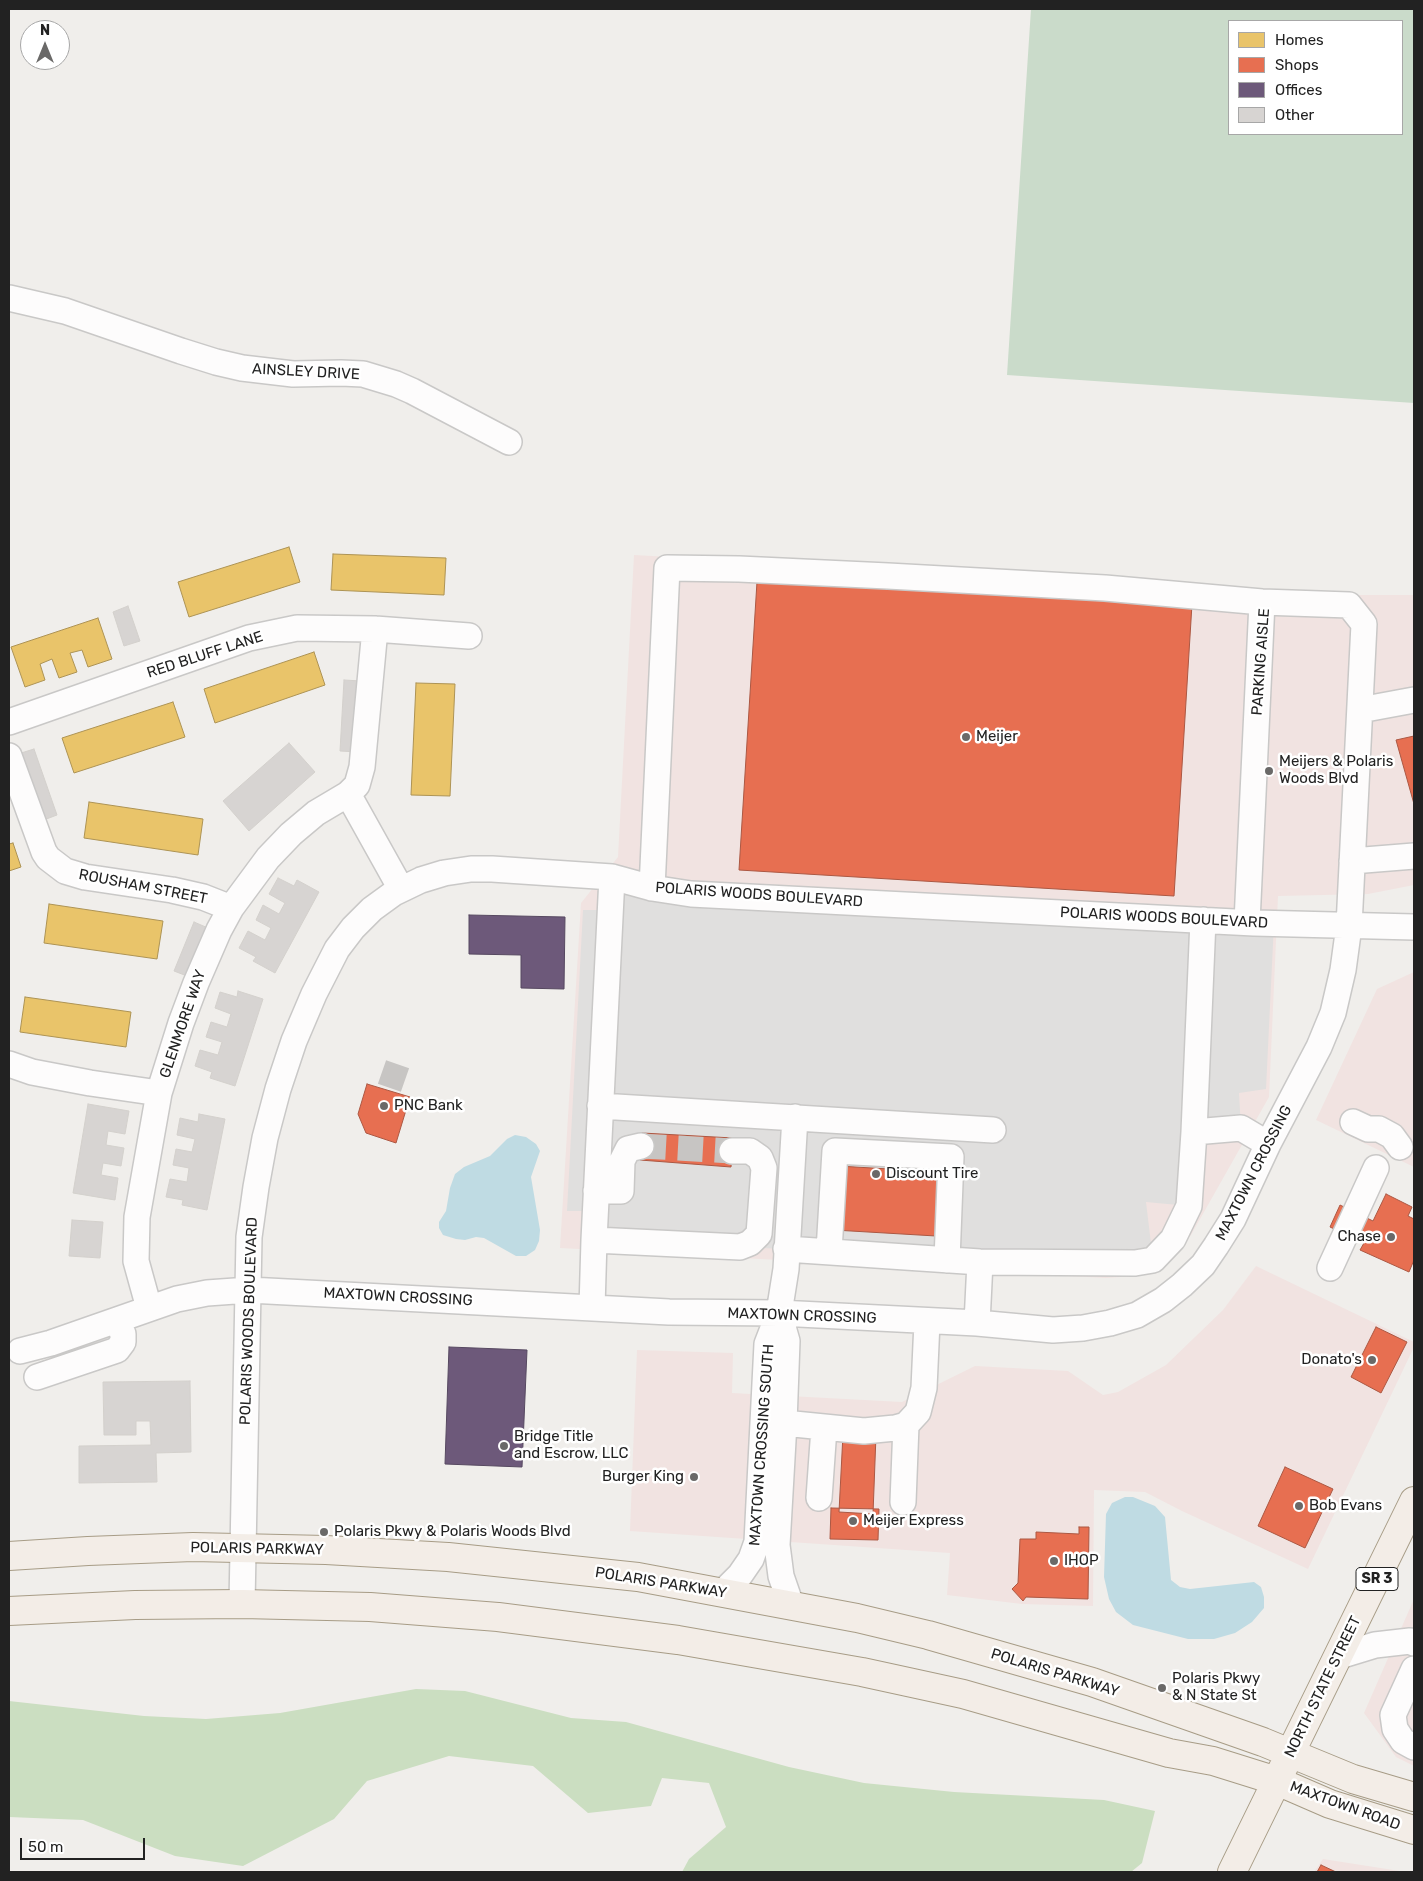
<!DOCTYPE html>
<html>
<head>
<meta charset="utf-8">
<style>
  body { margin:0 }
  #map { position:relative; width:1423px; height:1881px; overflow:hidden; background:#f0eeeb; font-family:Rubik,sans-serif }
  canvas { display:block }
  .frame { position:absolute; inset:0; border:10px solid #222; pointer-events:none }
  .legend { position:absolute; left:1228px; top:20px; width:175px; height:115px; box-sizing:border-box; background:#fff; border:1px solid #a7a7a7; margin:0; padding:6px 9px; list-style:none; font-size:15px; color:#222 }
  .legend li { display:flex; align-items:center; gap:10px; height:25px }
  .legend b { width:25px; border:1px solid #a7a7a7 }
  .north { position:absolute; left:20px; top:20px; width:50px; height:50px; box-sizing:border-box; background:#fff; border:1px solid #a7a7a7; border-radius:50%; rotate:0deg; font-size:14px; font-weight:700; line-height:20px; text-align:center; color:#222 }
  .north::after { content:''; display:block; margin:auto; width:18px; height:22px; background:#6a6968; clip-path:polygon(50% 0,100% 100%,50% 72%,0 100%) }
  .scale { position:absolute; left:20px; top:1838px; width:125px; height:22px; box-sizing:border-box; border:2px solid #222; border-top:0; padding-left:6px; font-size:15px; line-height:18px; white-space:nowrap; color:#222; -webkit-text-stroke:4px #fff; paint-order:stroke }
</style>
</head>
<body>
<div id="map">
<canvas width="1423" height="1881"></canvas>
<div class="frame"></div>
<ul class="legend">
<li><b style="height:14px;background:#e9c46a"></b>Homes</li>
<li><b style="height:14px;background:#e76f51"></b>Shops</li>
<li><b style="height:14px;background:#6d597a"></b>Offices</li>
<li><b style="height:14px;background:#d7d4d2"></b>Other</li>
</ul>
<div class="north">N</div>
<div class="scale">50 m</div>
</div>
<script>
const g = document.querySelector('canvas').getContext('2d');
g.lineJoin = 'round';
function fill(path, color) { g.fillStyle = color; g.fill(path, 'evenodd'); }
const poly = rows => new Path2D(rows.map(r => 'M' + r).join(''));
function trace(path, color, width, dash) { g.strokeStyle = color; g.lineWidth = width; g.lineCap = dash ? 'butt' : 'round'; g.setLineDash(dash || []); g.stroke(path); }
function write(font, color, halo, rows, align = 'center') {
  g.font = font + ' Rubik,sans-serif'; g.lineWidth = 5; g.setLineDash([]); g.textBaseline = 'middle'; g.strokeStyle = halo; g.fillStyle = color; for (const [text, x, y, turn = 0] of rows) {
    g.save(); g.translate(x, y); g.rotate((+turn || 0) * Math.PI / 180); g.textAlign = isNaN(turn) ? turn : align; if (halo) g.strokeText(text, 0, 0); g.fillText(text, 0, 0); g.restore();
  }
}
const commercial = poly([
  [634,555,1357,595,1414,595,1414,885,1368,894,1278,896,1269,1097,1191,1235,1165,1264,1134,1276,1106,1278,560,1248,581,903,618,857],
  [1414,972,1414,1167,1316,1120,1377,989],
  [1256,1266,1414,1342,1414,1347,1308,1569,1182,1511,1145,1492,1094,1490,1093,1606,1022,1604,947,1595,950,1553,630,1531,637,1350,733,1353,732,1393,902,1402,975,1366,1068,1371,1103,1395,1118,1392,1166,1365,1223,1310],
  [1414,1599,1414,1766,1396,1757,1364,1713],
  [1323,1859,1406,1872,1314,1872]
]);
const forest = poly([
  [416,1689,465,1691,571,1718,626,1722,789,1767,864,1783,954,1792,1104,1800,1155,1811,1142,1863,1131,1872,682,1872,689,1859,726,1827,709,1783,662,1778,651,1806,588,1813,533,1766,449,1756,367,1781,334,1819,243,1866,175,1856,83,1820,9,1817,9,1701,144,1716,206,1719,280,1713]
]);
const cemetery = poly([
  [1031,9,1414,9,1414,403,1007,375],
  [1229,21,1402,21,1402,134,1229,134]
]);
const parking = poly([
  [612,877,1274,923,1266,1089,1239,1093,1241,1128,1194,1132,1189,1206,1146,1202,1153,1260,783,1249,594,1240,592,1211,567,1211,583,910,603,910]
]);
const water = poly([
  [515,1135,526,1137,536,1144,540,1151,531,1177,540,1230,539,1241,535,1250,526,1256,516,1256,484,1238,476,1237,465,1240,456,1239,443,1235,439,1228,439,1222,446,1211,450,1188,455,1174,464,1167,490,1156,507,1139],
  [1125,1497,1133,1497,1155,1506,1165,1517,1171,1580,1180,1587,1190,1589,1254,1582,1261,1587,1264,1597,1264,1608,1252,1622,1235,1633,1214,1639,1188,1639,1133,1625,1116,1612,1109,1599,1104,1577,1106,1514,1112,1503]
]);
const homes = poly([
  [289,547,300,582,189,617,178,582,289,547],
  [333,554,446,558,444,595,331,590,333,554],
  [98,618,112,659,88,667,82,650,70,653,77,672,59,678,52,659,40,664,45,680,25,687,11,647,98,618],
  [314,652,325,685,215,723,204,689,314,652],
  [416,683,455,684,450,796,411,795,416,683],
  [173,702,185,737,74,773,62,738,173,702],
  [89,802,203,819,198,855,84,838,89,802],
  [13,843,21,867,9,871,9,844,13,843],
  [49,904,163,921,157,959,44,943,49,904],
  [25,997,131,1012,126,1047,20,1032,25,997]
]);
const shops = poly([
  [757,582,1192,604,1174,896,739,870,757,582],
  [1414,736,1414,804,1396,740,1414,736],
  [367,1084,410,1097,396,1143,366,1133,358,1114,367,1084],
  [642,1133,733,1138,731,1167,640,1160,642,1133],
  [838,1166,940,1172,936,1236,834,1230,838,1166],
  [1386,1194,1412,1207,1408,1216,1414,1219,1414,1260,1409,1272,1360,1250,1364,1243,1330,1227,1340,1205,1373,1221,1386,1194],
  [1376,1327,1407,1342,1381,1393,1351,1377,1376,1327],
  [843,1434,876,1435,873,1514,839,1512,843,1434],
  [1285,1467,1333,1489,1305,1548,1258,1526,1285,1467],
  [831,1508,879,1509,878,1540,830,1539,831,1508],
  [1079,1527,1089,1527,1088,1599,1026,1597,1023,1601,1012,1589,1018,1583,1020,1539,1036,1539,1036,1532,1079,1534,1079,1527],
  [1321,1865,1336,1872,1317,1872,1321,1865]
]);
const offices = poly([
  [469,915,565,917,564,989,521,988,521,955,469,954,469,915],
  [449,1347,527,1350,522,1467,445,1464,449,1347]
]);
const building = poly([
  [128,606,140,641,124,646,113,612,128,606],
  [344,680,361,681,357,752,340,751,344,680],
  [289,743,315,772,249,831,223,801,289,743],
  [34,749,57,815,41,821,18,754,34,749],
  [278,878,294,886,297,880,319,892,275,973,253,961,256,957,239,948,248,931,265,940,271,928,256,920,263,905,279,914,285,903,269,894,278,878],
  [194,922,208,928,187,976,174,971,194,922],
  [238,991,263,999,235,1086,210,1078,212,1072,195,1066,200,1050,218,1055,222,1042,206,1037,211,1022,227,1027,231,1014,215,1008,220,992,237,997,238,991],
  [88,1104,129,1111,125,1134,108,1131,106,1145,124,1148,121,1166,103,1163,101,1175,118,1178,115,1200,73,1193,88,1104],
  [199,1114,225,1119,207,1210,182,1205,183,1200,166,1197,170,1179,187,1182,189,1168,173,1165,176,1149,192,1152,195,1139,177,1135,180,1118,198,1122,199,1114],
  [72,1220,103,1222,100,1258,69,1256,72,1220],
  [190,1381,191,1452,156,1453,157,1482,79,1483,79,1446,151,1445,150,1421,136,1421,136,1435,104,1435,103,1382,190,1381]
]);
const minorTunnel = poly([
  [382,1072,405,1080],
  [641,1146,732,1151]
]);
const minor = poly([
  [9,298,65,311,181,351,216,362,242,368,293,374,341,373,363,374,396,384,412,391,509,442],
  [1360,710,1414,700],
  [9,722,249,638,297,628,375,629,469,636],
  [9,756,44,852,48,858,65,871,85,877,172,890,203,897,231,908],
  [348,794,401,889],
  [1352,861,1414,856],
  [1247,922,1262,602],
  [9,1064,32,1072,90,1083,159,1093],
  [600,1106,993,1130],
  [1353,1122,1368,1129,1379,1129,1392,1136,1400,1147],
  [1194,1132,1203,920],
  [596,1191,621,1191,622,1161,628,1149,641,1146],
  [594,1240,612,877],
  [786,1249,980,1262,1135,1263,1153,1260,1173,1239,1189,1206,1194,1132,1241,1128,1268,1144],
  [829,1251,835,1151,951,1157,947,1260],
  [1330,1268,1376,1168],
  [149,1308,136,1261,137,1217,159,1093,181,1023,196,983,219,930,231,908,268,858,291,834,316,813,348,794,357,785,362,767,375,629],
  [592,1308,594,1240,740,1247,750,1243,759,1234,764,1168,760,1158,750,1151,732,1151],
  [779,1313,786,1269,795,1117],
  [977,1323,980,1262],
  [20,1351,51,1343,177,1299,207,1293,249,1290,669,1312,779,1313,977,1323,1053,1330,1083,1328,1110,1323,1137,1315,1163,1300,1182,1285,1203,1265,1216,1246,1233,1219,1268,1144,1319,1047,1333,1013,1343,970,1349,926,1364,624,1349,605,1262,602,1105,588,888,576,739,569,667,568,652,888],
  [37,1377,117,1350,123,1342,123,1334,117,1320],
  [784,1423,864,1431,895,1428,906,1425,918,1412,924,1388,927,1322],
  [819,1498,824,1428],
  [903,1502,906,1425],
  [723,1592,740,1575,751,1559,757,1542,767,1344,779,1313,787,1341,784,1423,777,1545,781,1576,791,1605],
  [242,1604,249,1237,256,1187,265,1138,278,1089,294,1041,314,994,337,949,353,928,372,909,394,893,421,880,444,873,471,869,492,869,612,877,652,888,691,894,1254,923,1414,927],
  [1339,1656,1375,1645,1410,1641,1414,1643],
  [1414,1669,1393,1715,1395,1729,1403,1741,1414,1747]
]);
const major = poly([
  [9,1556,88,1551,193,1547,326,1550,448,1557,638,1577,857,1618,928,1635,1092,1682,1263,1742,1353,1779,1414,1797],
  [9,1611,135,1605,242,1604,370,1607,498,1617,678,1640,862,1672,963,1694,1169,1753,1213,1761,1277,1781,1330,1804,1414,1830],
  [1232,1872,1414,1501]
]);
const markers = [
  [966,737,5,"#6a6968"],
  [1269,771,5,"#6a6968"],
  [384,1106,5,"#6a6968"],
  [876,1174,5,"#6a6968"],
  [1391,1237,5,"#6a6968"],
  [1372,1360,5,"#6a6968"],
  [504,1446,5,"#6a6968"],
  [694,1477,5,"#6a6968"],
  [1299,1506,5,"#6a6968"],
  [853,1521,5,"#6a6968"],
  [324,1532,5,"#6a6968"],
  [1054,1561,5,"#6a6968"],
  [1162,1688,5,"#6a6968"]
];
const shields = [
  [1377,1579,42]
];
const shieldNames = [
  ["SR 3",1377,1579]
];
const streetNames = [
  ["AINSLEY DRIVE",306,372,3],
  ["RED BLUFF LANE",205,655,-18],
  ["PARKING AISLE",1261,662,-86],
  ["ROUSHAM STREET",143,887,11],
  ["POLARIS WOODS BOULEVARD",759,895,4],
  ["POLARIS WOODS BOULEVARD",1164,918,3],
  ["GLENMORE WAY",183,1024,-71],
  ["MAXTOWN CROSSING",1254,1173,-63],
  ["MAXTOWN CROSSING",398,1297,3],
  ["MAXTOWN CROSSING",802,1316,2],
  ["POLARIS WOODS BOULEVARD",249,1321,-88],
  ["MAXTOWN CROSSING SOUTH",762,1445,-86],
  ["POLARIS PARKWAY",257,1549,1],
  ["POLARIS PARKWAY",661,1583,9],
  ["POLARIS PARKWAY",1055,1673,17],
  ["NORTH STATE STREET",1323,1687,-64],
  ["MAXTOWN ROAD",1345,1806,20]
];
const poiNames = [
  ["Meijer",976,737],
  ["Meijers & Polaris",1279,762],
  ["Woods Blvd",1279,779],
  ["PNC Bank",394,1106],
  ["Discount Tire",886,1174],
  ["Chase",1381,1237,"right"],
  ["Donato's",1362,1360,"right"],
  ["Bridge Title",514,1437],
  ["and Escrow, LLC",514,1454],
  ["Burger King",684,1477,"right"],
  ["Bob Evans",1309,1506],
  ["Meijer Express",863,1521],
  ["Polaris Pkwy & Polaris Woods Blvd",334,1532],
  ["IHOP",1064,1561],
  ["Polaris Pkwy",1172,1679],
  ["& N State St",1172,1696]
];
fill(commercial, '#f1e3e1');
fill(forest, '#cbdec1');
fill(cemetery, '#cadbca');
fill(parking, '#e0dfde');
fill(water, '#bfdbe3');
fill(homes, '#e9c46a');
trace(homes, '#ad9354', 1);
fill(shops, '#e76f51');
trace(shops, '#ac5843', 1);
fill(offices, '#6d597a');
trace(offices, '#564860', 1);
fill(building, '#d7d4d2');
trace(building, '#d3d0cc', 1);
trace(minorTunnel, '#c7c5c3', 25, [25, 12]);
trace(minor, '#c9c8c7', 28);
trace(major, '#a79c86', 30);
trace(minor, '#fdfcfc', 25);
trace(major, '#f3ede7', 28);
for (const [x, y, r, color] of markers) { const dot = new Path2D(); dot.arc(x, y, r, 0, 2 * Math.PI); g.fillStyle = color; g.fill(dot); trace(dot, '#fff', 2); }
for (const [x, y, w] of shields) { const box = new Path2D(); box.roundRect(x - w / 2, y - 11.5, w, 23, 4); g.fillStyle = '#fff'; g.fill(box); trace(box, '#222', 1); }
write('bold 14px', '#222', null, shieldNames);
write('15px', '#222', '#fff', streetNames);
write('15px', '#222', '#fff', poiNames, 'left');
</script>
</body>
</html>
